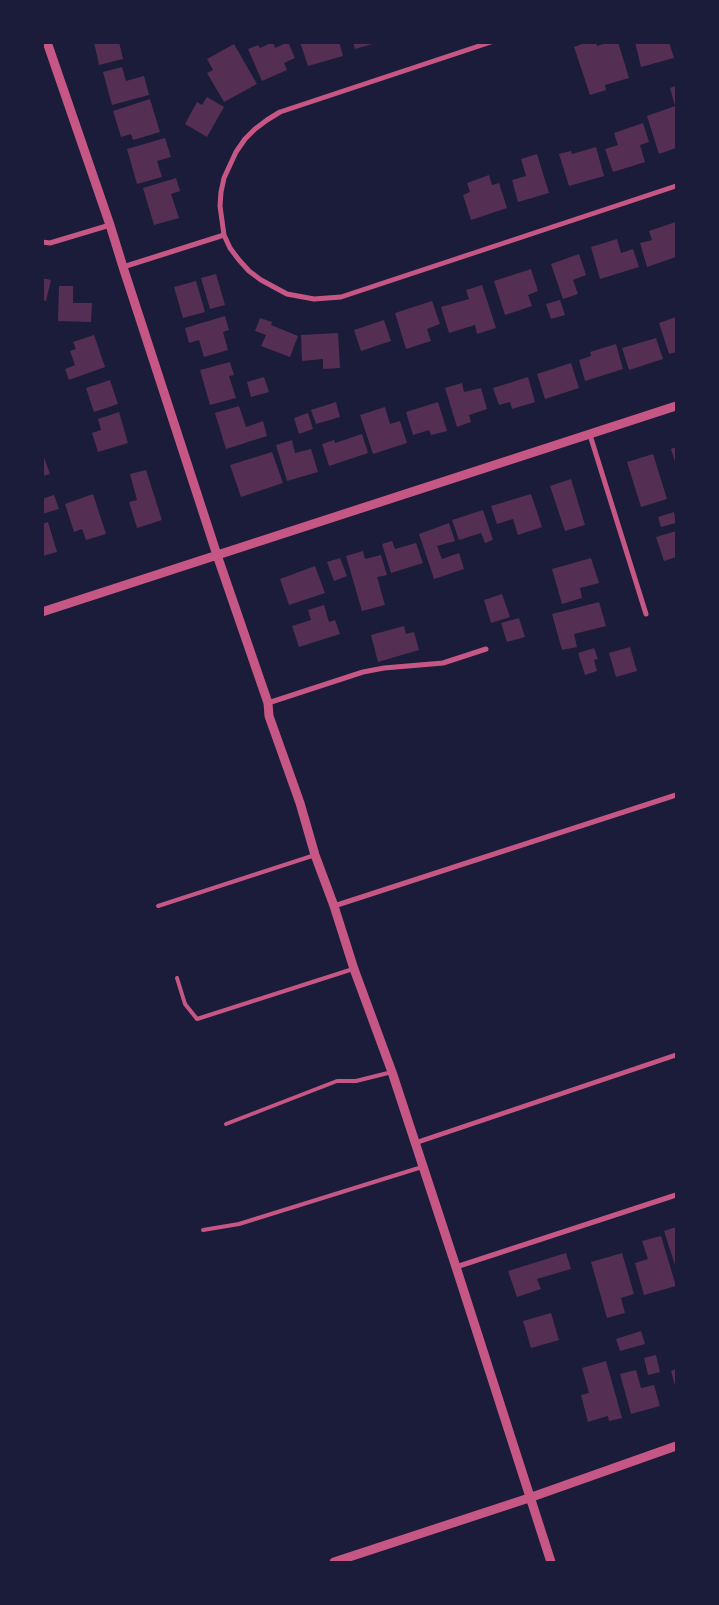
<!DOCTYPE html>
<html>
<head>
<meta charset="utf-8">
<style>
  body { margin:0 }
  #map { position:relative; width:719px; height:1605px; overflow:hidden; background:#1b1b3a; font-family:Jost,sans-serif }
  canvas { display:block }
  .frame { position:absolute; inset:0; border:44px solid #1b1b3a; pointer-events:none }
</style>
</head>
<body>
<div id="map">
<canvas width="719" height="1605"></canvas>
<div class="frame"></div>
</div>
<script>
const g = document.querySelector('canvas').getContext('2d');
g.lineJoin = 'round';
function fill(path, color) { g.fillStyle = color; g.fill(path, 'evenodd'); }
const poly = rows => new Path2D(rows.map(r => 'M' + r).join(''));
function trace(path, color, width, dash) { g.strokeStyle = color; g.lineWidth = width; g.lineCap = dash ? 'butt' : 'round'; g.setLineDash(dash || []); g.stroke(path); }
const building = poly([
  [94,42,119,42,123,59,99,65],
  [273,42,275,48,288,42,295,58,284,63,287,70,262,81,248,49,258,45,260,48],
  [300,42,339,42,343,56,308,66],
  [353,42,376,42,376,43,355,49],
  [587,42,596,42,597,46,609,42,618,42,629,78,605,85,606,90,590,95,574,47],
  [635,42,669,42,674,58,641,67],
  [234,44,257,84,224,102,207,73,213,70,207,59],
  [122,67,126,81,144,76,149,95,112,105,103,72],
  [676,86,676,148,659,154,647,116,675,106,670,88],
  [207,97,224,107,207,137,185,124,197,102,202,105],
  [150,99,160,132,133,140,131,134,121,137,113,111],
  [643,123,649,142,640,145,645,162,613,172,605,149,618,145,614,133],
  [165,138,171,157,157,161,162,177,137,184,127,149],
  [596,147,604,176,569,186,559,154,571,151,572,154],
  [537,154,549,193,518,202,512,180,526,176,521,159],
  [489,175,492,185,499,183,507,208,471,220,463,195,470,192,467,183],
  [176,178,180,191,171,194,179,218,154,225,143,188],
  [676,222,676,257,647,267,640,243,652,240,649,231],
  [617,239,621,253,633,249,639,267,600,279,591,247],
  [579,254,586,275,573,280,578,294,563,299,551,264],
  [531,269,538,291,528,295,532,306,505,315,494,281],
  [216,274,225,305,210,309,201,278],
  [42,278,51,280,46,301,42,300],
  [196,281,205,312,183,318,174,287],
  [482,285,496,328,477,334,475,325,449,333,441,307,469,299,466,290],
  [59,286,73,286,73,303,92,303,91,322,58,321],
  [560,300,565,315,551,319,546,304],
  [432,301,440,324,427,329,431,341,406,349,395,313],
  [225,316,229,330,223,332,228,350,204,357,199,340,189,343,185,328],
  [676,317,676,352,669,354,659,323],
  [260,318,272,322,271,325,298,336,290,357,261,346,266,335,255,331],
  [384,320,391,341,361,351,354,330],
  [338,333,340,368,323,369,323,359,302,361,301,335],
  [94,335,105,367,69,380,65,369,75,365,70,351,76,349,73,342],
  [656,338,663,359,629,370,622,348],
  [616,344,623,369,585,381,579,360,591,356,590,352],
  [230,362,234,375,229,376,236,398,210,405,200,370],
  [571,363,579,388,545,399,537,374],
  [264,377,269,392,251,397,247,382],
  [528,377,535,402,512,409,510,402,499,405,493,388],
  [110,380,118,404,94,412,86,388],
  [462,383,464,392,481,388,487,409,469,415,471,422,457,427,445,388],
  [336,402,340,417,316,424,311,410],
  [438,402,447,431,431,435,429,430,413,435,406,412],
  [239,406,246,427,263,421,267,436,226,449,215,413],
  [385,407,390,424,400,421,407,443,373,454,360,415],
  [119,412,128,443,98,452,92,433,101,430,98,419],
  [308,413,313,429,299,434,294,418],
  [362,434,368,453,329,466,322,444,334,440,335,443],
  [292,440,295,453,311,449,318,472,287,481,276,445],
  [676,447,676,465,671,449],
  [42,452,50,474,42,476],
  [272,452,283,483,241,497,230,465],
  [653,454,667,499,641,507,627,462],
  [146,470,162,520,137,528,129,502,137,500,130,474],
  [571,479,585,525,565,531,550,486],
  [93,494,106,534,86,540,82,529,74,532,65,504],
  [531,494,542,527,518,535,513,519,497,524,491,506],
  [54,495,59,509,42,514,42,499],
  [483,510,493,540,485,543,481,533,459,540,452,520],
  [674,512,676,523,661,527,658,517],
  [48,522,57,552,42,556,42,524],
  [449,523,455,541,437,546,442,559,459,553,464,569,434,579,419,534],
  [676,531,676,557,664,561,656,537],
  [392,541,395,549,416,543,423,563,391,573,382,544],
  [363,551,365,559,381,555,387,575,377,577,385,605,362,611,346,556],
  [340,558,347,576,334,581,327,562],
  [591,558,599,583,580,588,582,598,562,604,552,569],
  [315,566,325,593,289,605,280,579],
  [502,594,510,617,491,623,484,600],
  [599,602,606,626,574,634,577,647,562,650,552,614],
  [324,605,329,622,335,620,340,634,299,647,292,626,311,620,308,610],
  [519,618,525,637,507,642,501,623],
  [404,626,406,634,414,632,419,650,378,662,371,635],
  [630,647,637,671,616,677,609,653],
  [594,648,598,659,594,660,597,671,585,675,578,653],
  [676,1227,676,1268,664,1231],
  [661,1236,676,1286,644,1295,635,1263,648,1259,642,1241],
  [566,1253,571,1269,537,1279,541,1289,517,1297,508,1271],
  [622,1253,634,1294,621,1298,625,1313,607,1318,591,1262],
  [551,1313,559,1340,531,1348,523,1321],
  [641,1331,645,1344,620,1351,616,1339],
  [656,1355,660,1372,648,1375,644,1358],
  [606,1361,622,1418,609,1421,608,1416,588,1422,581,1395,589,1393,582,1368],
  [676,1369,676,1389,671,1371],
  [636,1370,641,1388,654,1385,660,1406,631,1414,620,1374]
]);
const service = poly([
  [158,906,315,855],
  [177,978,185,1004,197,1019,353,969],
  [226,1124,337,1081,356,1081,392,1072],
  [203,1230,239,1224,422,1167]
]);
const minor = poly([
  [491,42,280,112,267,120,255,129,245,139,236,152,224,178,221,192,220,206,224,235,230,248,239,260,249,271,261,280,287,294,314,299,341,297,676,186],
  [42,242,50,243,110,225],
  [123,267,224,235],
  [590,435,646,614],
  [268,703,363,672,384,668,443,663,486,649],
  [334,906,676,795],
  [415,1143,676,1055],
  [456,1267,676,1195]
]);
const tertiary = poly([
  [47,42,110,225,123,267,217,555,268,703,269,716,300,803,315,855,334,906,354,969,392,1072,456,1267,551,1562],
  [42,612,676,406],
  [334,1562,529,1498,676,1446]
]);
fill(building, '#542f53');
trace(service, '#c65784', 4);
trace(minor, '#c65784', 5);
trace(tertiary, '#c65784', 9);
</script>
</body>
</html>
